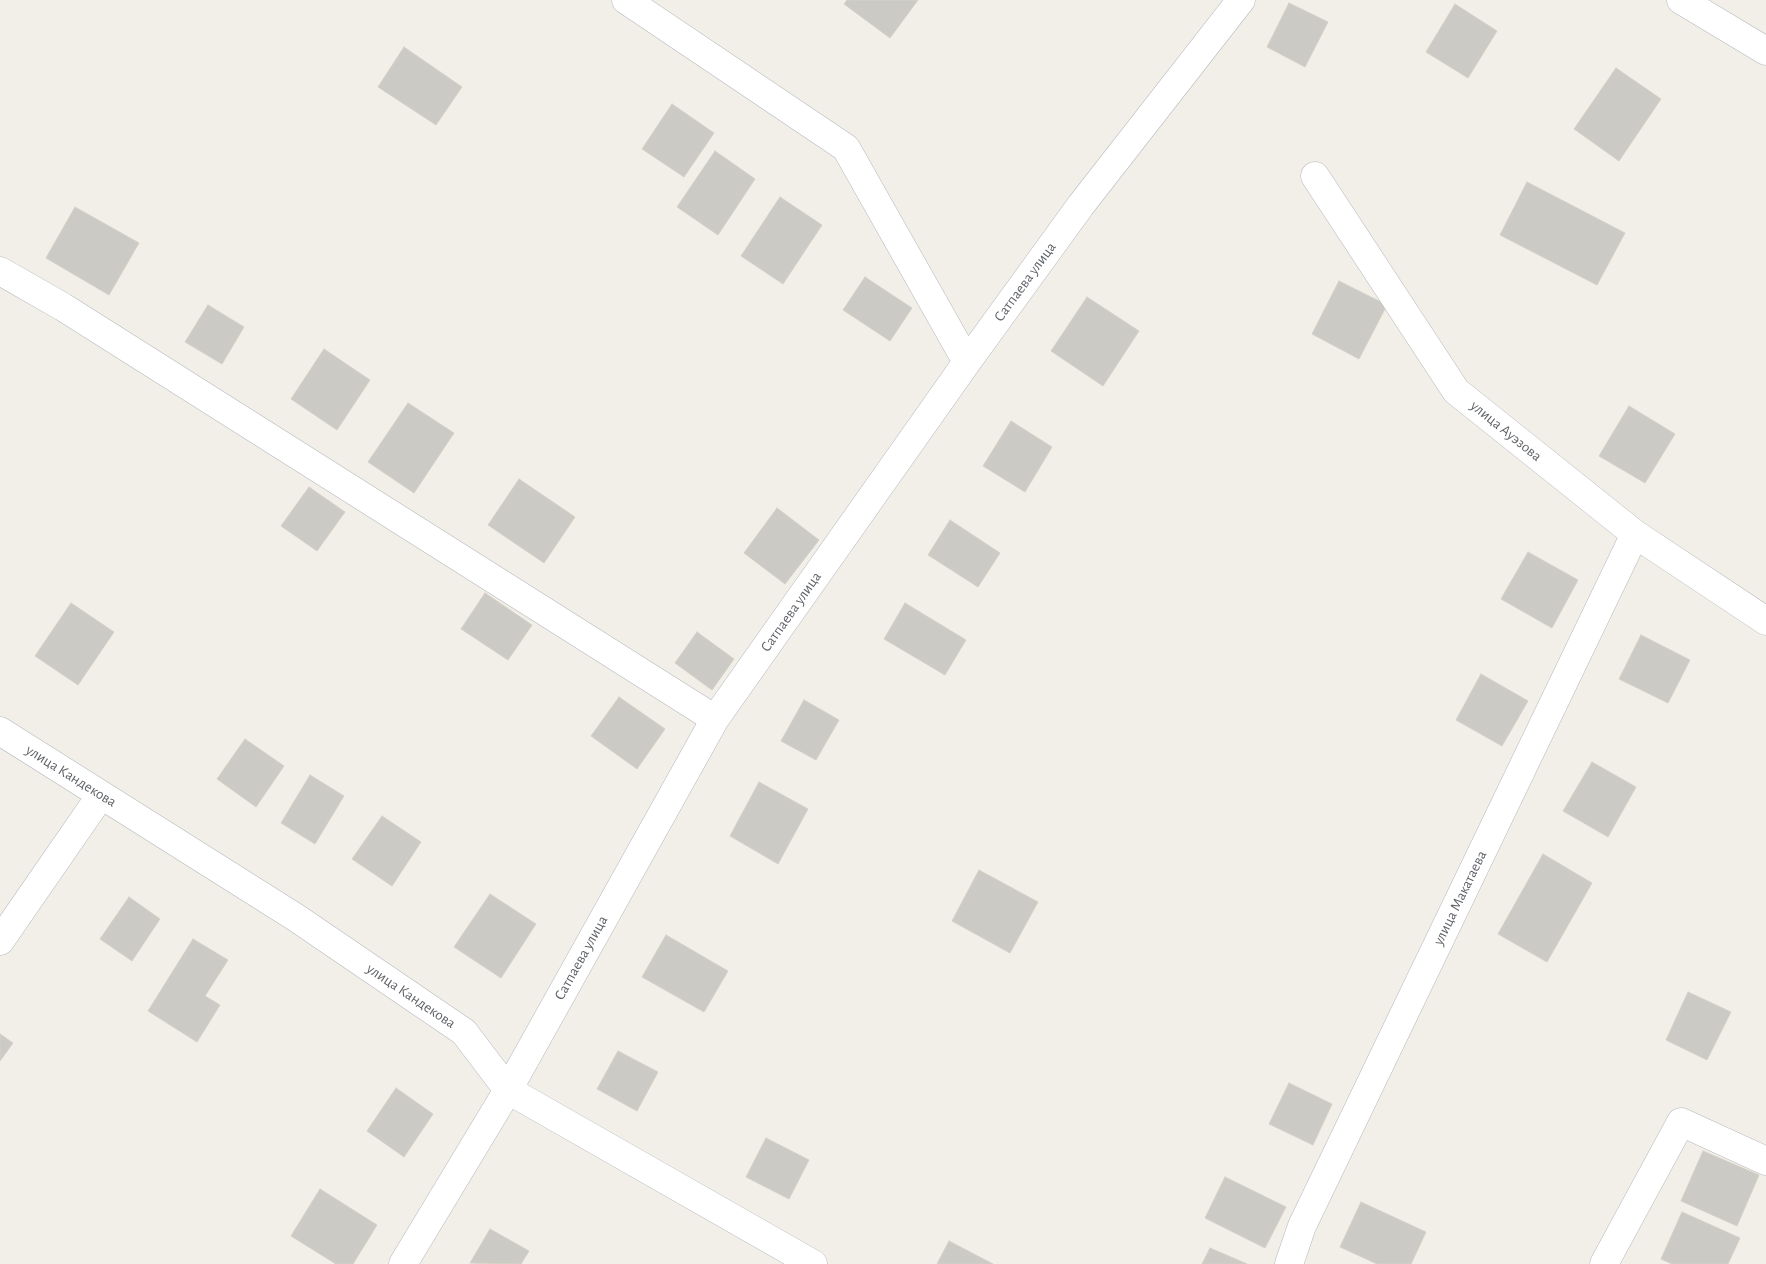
<!DOCTYPE html>
<html>
<head>
<meta charset="utf-8">
<style>
  body { margin:0 }
  canvas { display:block; background:#f1efe8 }
</style>
</head>
<body>
<canvas width="1766" height="1264"></canvas>
<script>
const g = document.querySelector('canvas').getContext('2d');
g.lineJoin = 'round';
function fill(path, color) { g.fillStyle = color; g.fill(path, 'evenodd'); }
const poly = rows => new Path2D(rows.map(r => 'M' + r).join(''));
function trace(path, color, width, dash) { g.strokeStyle = color; g.lineWidth = width; g.lineCap = dash ? 'butt' : 'round'; g.setLineDash(dash || []); g.stroke(path); }
function write(font, color, halo, rows, align = 'center') {
  g.font = font + ' "Alegreya Sans",sans-serif'; g.lineWidth = 5; g.setLineDash([]); g.textBaseline = 'middle'; g.strokeStyle = halo; g.fillStyle = color; for (const [text, x, y, turn = 0] of rows) {
    g.save(); g.translate(x, y); g.rotate((+turn || 0) * Math.PI / 180); g.textAlign = isNaN(turn) ? turn : align; if (halo) g.strokeText(text, 0, 0); g.fillText(text, 0, 0); g.restore();
  }
}
const building = poly([
  [847,0,918,0,890,38,844,4,847,0],
  [1289,3,1328,22,1305,67,1267,47,1289,3],
  [1455,4,1497,31,1468,78,1426,52,1455,4],
  [404,47,462,87,436,125,378,87,404,47],
  [1616,68,1661,99,1619,161,1574,129,1616,68],
  [672,104,714,133,684,177,642,149,672,104],
  [715,151,755,179,718,235,677,207,715,151],
  [1527,182,1625,233,1597,285,1500,235,1527,182],
  [780,197,822,225,783,284,741,256,780,197],
  [75,207,139,243,109,295,46,258,75,207],
  [865,277,912,308,890,341,843,310,865,277],
  [1339,281,1387,305,1359,359,1312,334,1339,281],
  [1087,297,1139,331,1103,386,1051,351,1087,297],
  [208,305,244,327,222,364,185,342,208,305],
  [324,349,370,380,337,430,291,399,324,349],
  [408,403,454,433,414,493,368,462,408,403],
  [1629,406,1675,434,1645,483,1599,456,1629,406],
  [1011,421,1052,447,1025,492,983,466,1011,421],
  [519,479,575,517,544,563,488,525,519,479],
  [309,487,345,512,317,551,281,526,309,487],
  [777,508,819,540,785,584,744,553,777,508],
  [950,520,1000,553,978,587,928,555,950,520],
  [1528,552,1578,580,1552,628,1501,599,1528,552],
  [485,593,532,625,508,660,461,629,485,593],
  [71,603,114,632,78,685,35,656,71,603],
  [905,603,966,640,945,675,884,639,905,603],
  [697,632,734,659,712,690,675,663,697,632],
  [1641,635,1690,660,1668,703,1619,679,1641,635],
  [1481,674,1528,701,1502,746,1456,720,1481,674],
  [619,697,665,729,637,769,591,736,619,697],
  [804,700,839,720,816,760,781,741,804,700],
  [245,739,284,766,256,807,217,779,245,739],
  [1592,762,1636,787,1608,837,1563,811,1592,762],
  [310,775,344,796,315,844,281,823,310,775],
  [759,782,808,809,778,864,730,836,759,782],
  [382,816,421,842,392,886,352,859,382,816],
  [1543,854,1592,883,1547,962,1498,934,1543,854],
  [979,870,1038,902,1010,953,952,921,979,870],
  [490,894,536,924,501,978,454,947,490,894],
  [129,897,160,919,132,961,100,939,129,897],
  [666,935,728,971,704,1012,642,977,666,935],
  [193,939,228,960,205,996,220,1005,197,1042,148,1011,193,939],
  [1688,992,1731,1012,1707,1060,1666,1040,1688,992],
  [0,1034,13,1043,0,1061,0,1034],
  [618,1051,658,1072,637,1111,597,1089,618,1051],
  [1289,1083,1332,1104,1313,1145,1269,1124,1289,1083],
  [396,1088,433,1114,404,1157,367,1131,396,1088],
  [766,1138,809,1160,789,1199,746,1177,766,1138],
  [1703,1151,1759,1175,1737,1226,1681,1201,1703,1151],
  [1225,1177,1286,1207,1265,1248,1205,1218,1225,1177],
  [320,1189,377,1225,353,1264,336,1264,291,1236,320,1189],
  [1361,1202,1426,1232,1411,1264,1377,1264,1340,1247,1361,1202],
  [1682,1212,1740,1238,1728,1264,1672,1264,1661,1259,1682,1212],
  [490,1229,529,1251,521,1264,470,1263,490,1229],
  [949,1241,993,1264,937,1264,949,1241],
  [1210,1248,1247,1264,1202,1264,1210,1248]
]);
const street = poly([
  [626,0,846,148,967,362],
  [1681,0,1766,51],
  [1315,176,1456,391,1635,534,1766,621],
  [0,271,63,307,715,719],
  [0,731,295,917,464,1032,508,1090,813,1264],
  [0,941,101,795],
  [403,1264,508,1090,715,719,967,362,1081,205,1241,0],
  [1289,1264,1302,1226,1635,534],
  [1604,1264,1681,1122,1766,1161]
]);
const streetNames = [
  ["Сатпаева улица",1025,282,-54],
  ["улица Ауэзова",1506,431,39],
  ["Сатпаева улица",791,612,-55],
  ["улица Кандекова",71,776,32],
  ["улица Макатаева",1460,898,-64],
  ["Сатпаева улица",581,958,-61],
  ["улица Кандекова",411,996,34]
];
fill(building, '#cccac5');
trace(building, '#d6d1c6', 1);
trace(street, '#b5b8bc', 29);
trace(street, '#fff', 28);
write('15px', '#5f6368', '#fff', streetNames);
</script>
</body>
</html>
